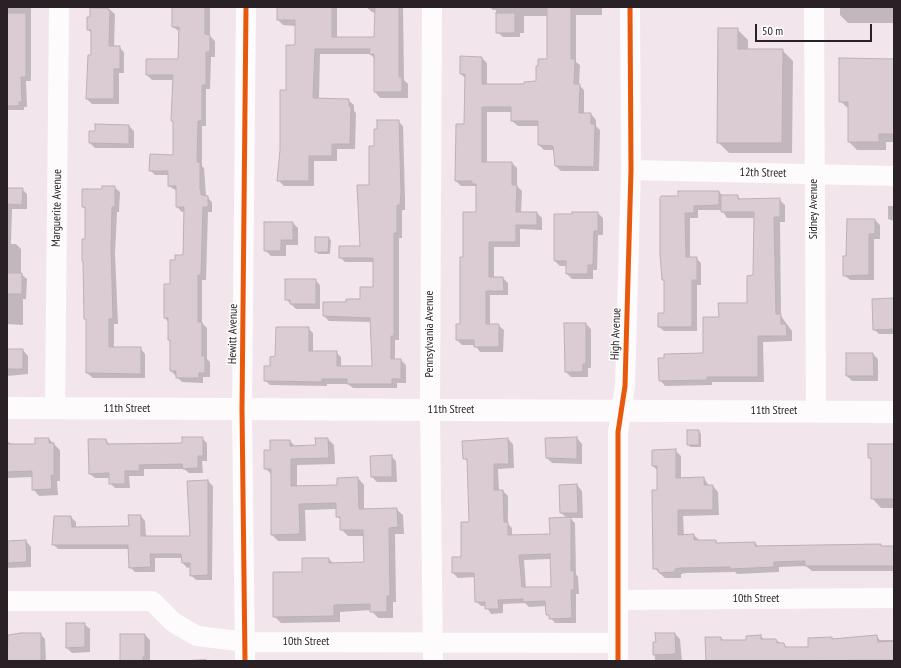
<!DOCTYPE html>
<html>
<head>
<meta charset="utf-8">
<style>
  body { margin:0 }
  #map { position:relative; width:901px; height:668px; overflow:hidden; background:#f3e5ec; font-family:"PT Sans Narrow",sans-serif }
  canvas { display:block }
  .frame { position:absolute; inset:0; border:8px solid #2a2126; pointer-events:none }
  .scale { position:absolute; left:755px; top:24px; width:117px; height:18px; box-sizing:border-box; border:2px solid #2a2126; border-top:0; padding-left:5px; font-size:12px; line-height:14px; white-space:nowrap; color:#2a2126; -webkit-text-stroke:3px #fff; paint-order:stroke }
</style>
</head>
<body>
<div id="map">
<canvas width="901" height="668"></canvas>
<div class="frame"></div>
<div class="scale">50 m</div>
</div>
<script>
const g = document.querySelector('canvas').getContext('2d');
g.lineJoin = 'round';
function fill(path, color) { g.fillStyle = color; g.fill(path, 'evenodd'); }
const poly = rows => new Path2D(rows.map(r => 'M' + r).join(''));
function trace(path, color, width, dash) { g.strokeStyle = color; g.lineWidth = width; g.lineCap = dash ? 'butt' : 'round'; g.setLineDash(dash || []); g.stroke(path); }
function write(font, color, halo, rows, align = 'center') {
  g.font = font + ' "PT Sans Narrow",sans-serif'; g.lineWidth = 3; g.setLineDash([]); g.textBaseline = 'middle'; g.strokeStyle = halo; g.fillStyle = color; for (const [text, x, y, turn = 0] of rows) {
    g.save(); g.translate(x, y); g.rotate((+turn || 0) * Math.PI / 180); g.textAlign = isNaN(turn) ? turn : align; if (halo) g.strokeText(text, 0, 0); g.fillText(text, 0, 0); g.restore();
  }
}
const shadow = poly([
  [7,7,31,7,31,81,26,81,27,107,24,107,24,110,7,110],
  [173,7,210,7,210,36,215,41,215,57,211,57,210,89,206,89,206,126,202,126,202,166,204,168,206,196,212,202,212,212,208,212,206,280,202,280,202,323,207,328,207,359,210,362,210,377,203,377,203,383,182,382,171,371,169,323,165,318,176,261,184,256,185,212,182,212,177,207,177,191,169,186,169,175,155,175,150,170,174,156,174,123,172,121,174,80,152,80,147,75,179,60,180,32,173,27],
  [278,7,337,7,337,38,375,38,375,13,372,12,366,7,403,7,404,80,408,84,408,98,380,98,375,92,375,59,370,54,320,54,319,99,348,100,354,105,354,111,356,113,355,149,337,149,337,161,314,161,314,186,284,186,278,180,287,91,296,46,296,26,283,25,278,20],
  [489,7,602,7,602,15,576,15,576,62,580,65,579,85,584,90,584,114,591,114,596,120,596,126,600,130,599,171,561,171,556,166,555,150,544,150,539,145,539,126,518,126,512,121,512,112,487,112,487,163,512,163,517,168,517,186,522,191,521,213,537,213,542,218,542,230,520,229,520,247,494,247,494,278,503,278,508,283,508,295,490,295,490,325,498,325,504,330,503,352,480,352,475,345,462,345,457,340,461,325,464,258,477,213,477,188,475,186,461,186,456,181,465,125,466,79,461,74,482,58,487,63,487,85,525,85,537,82,548,60,548,16,524,16,524,33,520,33,520,37,503,37,497,32,496,10,493,10],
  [840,7,894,7,894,23,848,23,840,15],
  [91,9,109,9,115,14,114,47,119,47,124,52,124,73,119,73,119,104,92,104,87,99,92,56,92,33,88,30],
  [737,29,748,40,748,50,782,50,793,61,792,153,729,153,718,142],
  [894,60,894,142,886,142,886,150,857,150,849,142,849,109,840,101],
  [398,121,403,126,405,198,405,210,402,210,402,238,399,238,399,340,395,340,395,360,401,360,406,365,406,383,397,383,397,388,353,388,348,384,327,384,327,386,270,385,265,380,276,357,308,328,313,333,313,352,336,352,341,357,341,367,373,367,371,322,329,321,324,316,347,303,361,300,374,288,374,262,345,262,340,257,361,247,375,147],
  [129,126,134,131,134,148,95,148,90,143],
  [114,187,120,192,119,212,117,212,115,254,118,324,114,324,114,348,140,348,145,354,145,378,93,378,87,373,87,321,85,319,86,210,83,207,83,190,103,190],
  [7,189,22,189,27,194,27,209,12,209,11,244,16,244,21,249,21,274,27,279,26,299,23,299,23,325,7,324],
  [719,192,723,196,737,196,742,200,779,199,785,205,785,222,780,222,781,316,792,331,792,341,763,342,764,382,712,382,712,385,665,386,660,380,704,354,720,318,748,304,754,276,755,218,727,218,722,210,698,210,698,218,690,218,690,258,696,258,701,263,701,285,697,285,697,331,664,331,659,327,665,314,665,282,663,280,679,196],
  [888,206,894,206,894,221,888,219],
  [573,213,598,213,603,218,603,235,598,235,597,270,593,270,593,279,572,279,567,274,567,266,560,266,555,261],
  [875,220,880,225,880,239,874,239,874,280,850,280,844,275,847,257],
  [293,223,298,228,298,245,286,245,286,256,271,256,265,250],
  [328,238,331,240,330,254,318,254,316,251],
  [315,280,320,285,320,309,296,309,286,299],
  [894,299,894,334,879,334,874,329],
  [586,324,591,329,591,368,588,368,588,377,571,377,566,372],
  [23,350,28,356,28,374,7,376,7,351],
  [873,354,878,359,878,381,852,381,847,376],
  [699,431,701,434,701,447,690,447,688,444],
  [202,438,207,443,207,461,202,461,203,473,189,473,184,469,144,469,144,476,129,476,130,488,115,488,110,483,110,478,95,478,90,474,106,440,110,445,183,443],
  [577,438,582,444,582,464,552,463,547,458],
  [49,439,60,450,60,481,57,481,58,495,39,496,33,489,33,477,7,478,7,441,13,445,36,445],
  [328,439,334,445,335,464,297,465,297,487,338,486,358,478,364,485,364,510,396,509,403,515,404,534,395,534,396,602,393,602,393,618,378,618,371,610,340,612,340,622,281,623,274,616,303,573,329,559,334,564,365,563,364,536,348,536,341,529,341,520,337,516,337,509,305,510,306,541,278,541,272,535,272,475,265,468,271,451,290,441,296,447,317,446],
  [508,439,513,444,514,468,498,469,499,491,503,491,508,496,508,524,512,528,512,536,551,535,567,518,561,513,577,485,582,491,583,518,570,518,575,523,576,574,578,577,579,594,576,594,576,623,555,623,547,614,547,606,529,607,525,603,503,604,503,613,491,614,486,606,481,606,476,601,475,577,458,578,453,573,462,558,470,523,468,462,464,458,463,442],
  [551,559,552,588,526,588,524,560],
  [894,445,894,508,881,508,872,498,872,461,869,457],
  [675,450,681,456,681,479,704,478,709,486,713,486,718,492,719,515,683,516,684,536,694,535,700,541,716,541,718,544,755,543,759,547,880,545,883,547,894,547,894,571,812,571,806,566,779,567,779,572,737,574,735,572,686,573,681,574,681,578,665,578,654,568,658,491,658,471,653,466,653,451],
  [391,456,396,461,397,482,377,482,372,477],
  [208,481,213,486,212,580,196,580,191,575,191,567,187,568,183,563,182,558,155,558,155,572,135,572,130,567,129,549,58,549,53,544,71,517,76,522,76,528,130,527,141,516,145,521,146,537,191,537],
  [26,541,31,547,31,567,7,568,7,542],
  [84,624,90,629,90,652,72,653,67,648],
  [40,634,45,639,46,661,7,661,7,636],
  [675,634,680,639,682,661,655,661,654,643],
  [145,635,150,640,150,661,121,661],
  [761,636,764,640,776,640,788,648,809,648,832,638,834,640,876,636,880,640,894,640,894,661,707,660,721,638,725,641,747,641],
  [206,659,207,661,189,661,189,660]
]);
const building = poly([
  [172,7,205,7,205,34,210,35,210,52,206,52,206,85,202,85,202,121,198,121,197,162,200,162,200,190,201,190,201,195,208,196,208,207,203,207,201,275,198,275,198,322,202,322,202,356,205,356,205,373,199,373,199,378,176,378,176,371,170,371,170,340,168,340,168,318,164,318,164,284,170,284,170,260,175,260,175,255,183,255,184,207,176,207,176,186,168,186,168,171,149,171,150,154,173,155,173,121,171,121,173,75,146,75,146,59,178,59,179,27,172,27,172,7],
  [277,7,332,7,332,37,374,37,375,7,399,7,399,77,402,77,402,92,374,92,374,54,369,54,370,49,315,49,313,98,349,99,349,106,351,106,350,144,332,144,332,156,309,156,309,181,277,181,280,150,280,90,286,90,286,45,295,45,295,20,277,20,277,7],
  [547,7,571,7,571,59,575,59,574,84,580,84,579,113,591,113,591,124,595,124,594,167,555,166,553,146,538,145,538,121,511,121,511,107,482,107,482,162,512,162,512,185,517,185,516,212,537,212,537,225,516,225,516,242,489,242,489,277,503,277,504,291,486,291,486,324,499,324,499,347,474,347,474,340,456,340,456,324,460,324,460,257,463,257,463,212,476,212,476,184,472,184,472,181,455,181,456,124,464,124,465,74,460,74,460,56,482,57,482,84,524,84,524,82,536,81,536,66,538,66,538,59,547,59,547,7],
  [90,8,108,8,108,10,110,10,109,46,120,46,120,69,114,69,114,99,86,99,88,55,91,55,91,30,87,30,87,17,90,17,90,8],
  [7,13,26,13,26,77,21,77,22,102,19,102,19,106,7,106,7,13],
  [496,13,515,13,515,33,496,33,496,13],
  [718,28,738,28,738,49,783,49,782,143,717,143,718,28],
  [839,58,894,59,894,134,879,134,879,142,848,142,848,102,839,102,839,58],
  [377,120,399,120,401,192,400,205,397,205,397,233,394,233,394,336,391,336,391,359,401,359,401,379,392,379,392,384,347,384,347,379,322,379,322,382,264,381,264,366,270,366,270,357,275,356,276,327,309,327,309,351,337,351,337,366,372,366,370,318,323,316,323,302,346,302,346,299,360,299,360,287,373,287,373,258,339,258,339,246,360,246,357,185,369,185,369,146,374,146,374,129,377,129,377,120],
  [95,124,129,125,129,144,89,143,89,131,95,131,95,124],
  [102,186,115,186,115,207,112,207,111,248,113,319,109,319,109,347,141,347,141,374,86,373,86,319,84,319,83,261,82,261,82,239,85,239,85,207,82,207,82,189,102,189,102,186],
  [7,188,23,188,22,205,7,204,7,188],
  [678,191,719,191,719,205,694,206,694,213,685,213,686,257,697,257,697,280,692,280,692,327,658,327,658,313,664,313,664,280,662,280,660,254,660,198,661,196,678,196,678,191],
  [721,195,738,195,738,199,780,198,780,217,774,217,776,314,781,314,781,324,786,324,787,336,758,336,758,377,707,377,707,380,659,381,658,358,664,358,664,354,703,353,703,317,719,317,718,303,747,303,747,276,753,275,754,212,721,212,721,195],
  [572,212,598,212,598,231,594,231,593,265,588,265,588,274,566,274,566,261,554,261,554,214,572,214,572,212],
  [847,219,875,219,875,234,869,234,869,275,843,276,843,256,846,256,847,219],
  [264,222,293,222,293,240,281,240,281,251,264,251,264,222],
  [315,237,329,237,328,252,315,252,315,237],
  [7,273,22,273,22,294,7,294,7,273],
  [285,279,316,279,316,304,290,304,290,300,285,300,285,279],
  [894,298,894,329,873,330,872,299,894,298],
  [564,323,586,323,586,364,583,364,583,372,565,372,564,323],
  [7,349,23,349,23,369,7,369,7,349],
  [846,353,873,353,874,376,846,376,846,353],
  [687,430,699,430,699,445,687,445,687,430],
  [182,437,203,437,203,456,198,456,198,468,183,469,182,464,139,465,140,471,125,471,125,484,109,484,109,473,89,474,88,439,106,439,107,444,182,443,182,437],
  [577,437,577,459,546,458,545,438,577,437],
  [35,438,49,438,49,443,54,443,54,475,51,475,52,489,32,490,32,471,7,472,7,444,35,444,35,438],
  [315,438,328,438,329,458,291,459,291,486,337,485,337,478,358,477,359,509,397,508,398,527,389,528,390,596,387,596,387,612,370,612,370,604,334,605,334,616,273,617,273,572,302,572,302,558,329,558,329,563,364,562,363,530,340,530,340,517,336,517,336,503,299,504,300,534,271,535,271,469,264,469,264,450,270,450,270,440,290,440,290,446,316,445,315,438],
  [508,438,509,464,494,464,494,490,503,490,504,522,508,522,508,535,550,534,549,518,571,517,571,571,574,571,574,590,571,590,572,618,549,619,549,615,546,615,545,601,523,602,523,599,498,600,499,609,485,609,485,602,475,602,474,573,452,573,452,557,461,557,461,522,469,522,467,459,463,459,462,441,508,438],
  [550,554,551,587,522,587,519,555,550,554],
  [868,444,894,444,894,499,871,499,871,458,868,458,868,444],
  [676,449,676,478,704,477,704,485,713,485,713,510,678,510,678,535,694,534,694,540,716,540,716,543,755,542,755,546,881,544,881,546,894,546,894,566,805,566,805,561,774,562,774,567,730,569,730,567,680,568,675,569,675,572,659,573,658,569,653,569,652,490,657,490,657,466,652,466,652,450,676,449],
  [392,455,392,477,371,477,370,456,392,455],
  [208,480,208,575,190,576,190,563,182,563,181,554,150,554,151,567,129,568,128,545,52,545,54,516,71,516,72,527,129,526,128,515,141,515,141,536,190,536,187,481,208,480],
  [577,484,578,513,560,513,559,485,577,484],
  [26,540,27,562,8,563,8,541,26,540],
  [66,623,85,623,85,647,66,648,66,623],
  [21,633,41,633,41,661,7,661,8,635,21,633],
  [655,633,675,633,676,654,653,655,653,642,656,642,655,633],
  [120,634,145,634,145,657,143,657,143,661,120,661,120,634],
  [761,635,761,639,776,639,777,643,784,643,785,647,808,647,808,638,832,637,832,639,877,635,878,642,894,641,894,660,706,661,705,637,721,637,721,640,746,640,746,636,761,635]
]);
const minor = poly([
  [432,7,430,410,433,661],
  [814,7,816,411],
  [631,170,894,176],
  [55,409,59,7],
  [618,600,894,598],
  [7,601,152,601,173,622,197,636,246,642,618,643],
  [245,661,242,409,246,7],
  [618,661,618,432,625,386,631,170,630,7]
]);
const major = poly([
  [7,408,894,412]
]);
const cycleway = poly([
  [245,661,242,409,246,7],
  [618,661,618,432,625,386,631,170,630,7]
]);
const streetNames = [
  ["12th Street",763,173,1],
  ["Marguerite Avenue",57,208,-89],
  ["Sidney Avenue",814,209,-90],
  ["Hewitt Avenue",233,334,-89],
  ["Pennsylvania Avenue",430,334,-90],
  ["High Avenue",616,334,-88],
  ["11th Street",127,409],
  ["11th Street",451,410],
  ["11th Street",774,411],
  ["10th Street",756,599],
  ["10th Street",306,642]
];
fill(shadow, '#0003');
fill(building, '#dbccd4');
trace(building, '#bbb0b6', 1);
trace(minor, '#fdfbfc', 20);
trace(major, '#fdfbfc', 22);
trace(cycleway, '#e8590c', 5);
write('12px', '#2a2126', '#fff', streetNames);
</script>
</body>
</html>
